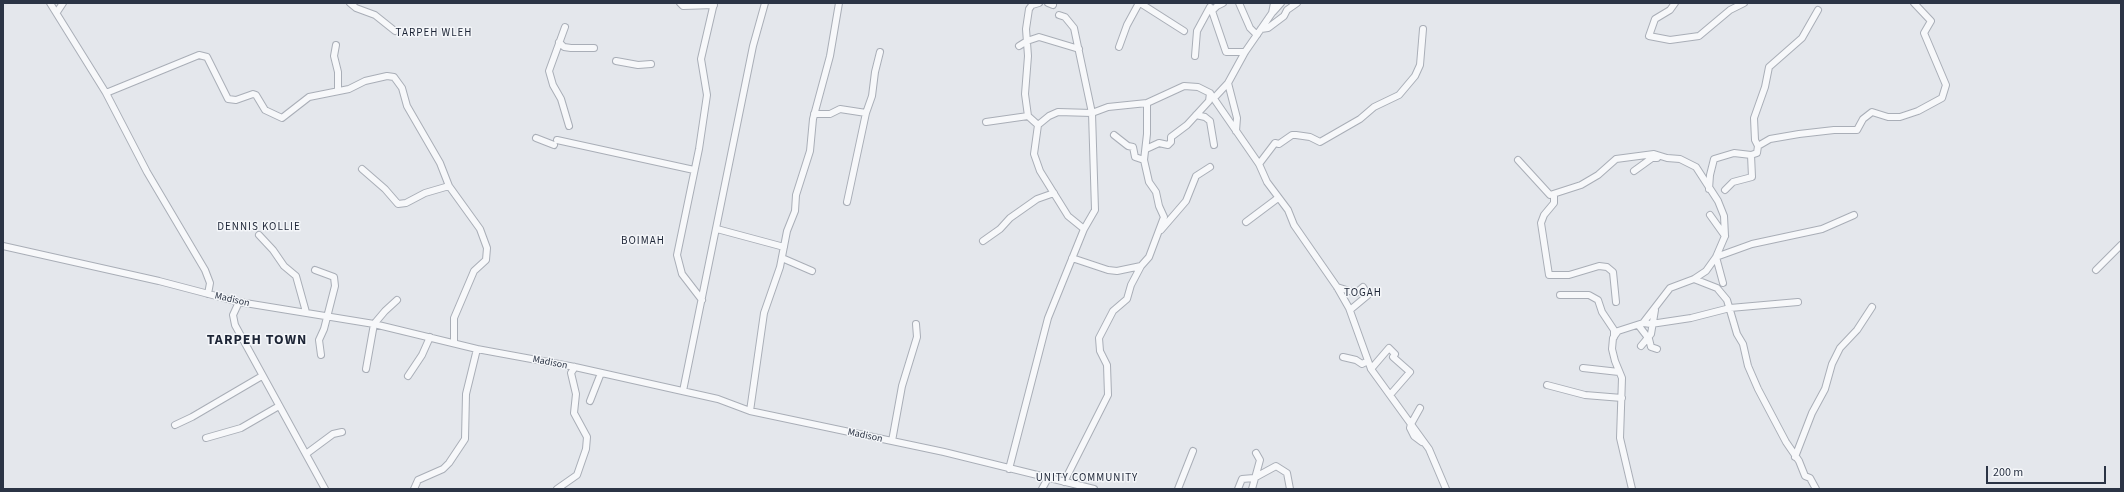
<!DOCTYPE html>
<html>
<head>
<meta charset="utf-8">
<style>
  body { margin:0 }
  #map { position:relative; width:2124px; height:492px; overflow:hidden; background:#e4e7ec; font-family:"Source Sans 3",sans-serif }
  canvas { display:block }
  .frame { position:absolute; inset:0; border:4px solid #2b3445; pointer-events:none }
  .scale { position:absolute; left:1986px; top:466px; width:120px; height:18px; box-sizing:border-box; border:2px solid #2b3445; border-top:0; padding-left:5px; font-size:12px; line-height:14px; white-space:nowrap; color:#2b3445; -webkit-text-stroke:3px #f4f6f9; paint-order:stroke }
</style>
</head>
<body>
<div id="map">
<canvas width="2124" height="492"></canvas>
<div class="frame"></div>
<div class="scale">200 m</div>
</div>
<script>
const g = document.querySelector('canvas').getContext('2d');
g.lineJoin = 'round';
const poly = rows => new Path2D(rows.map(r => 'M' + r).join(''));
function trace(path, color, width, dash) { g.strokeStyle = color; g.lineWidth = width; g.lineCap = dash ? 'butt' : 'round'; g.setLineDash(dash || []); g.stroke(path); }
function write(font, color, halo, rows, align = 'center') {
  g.font = font + ' "Source Sans 3",sans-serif'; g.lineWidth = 3; g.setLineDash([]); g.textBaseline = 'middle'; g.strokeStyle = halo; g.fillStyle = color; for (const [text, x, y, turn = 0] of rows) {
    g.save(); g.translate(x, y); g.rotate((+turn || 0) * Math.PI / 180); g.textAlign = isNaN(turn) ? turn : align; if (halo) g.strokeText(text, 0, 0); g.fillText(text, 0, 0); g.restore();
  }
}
const minor = poly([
  [50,3,106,93,147,172,205,270,210,283,208,294],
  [350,3,356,8,375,15,395,31],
  [680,3,683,6,714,5],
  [1048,3,1053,5],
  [1140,3,1184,31],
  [1223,3,1217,6,1212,11,1226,52,1245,52],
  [1239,3,1250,28,1257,35],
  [1675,3,1670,10,1655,19,1649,36,1670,40,1699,36,1730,10,1744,3],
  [57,12,63,3],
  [1273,12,1281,3],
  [1059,15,1065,17,1074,28,1092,113,1058,112,1049,116,1038,125,1034,154,1040,171,1068,216,1084,229],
  [565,27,549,71,553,85,561,99,569,126],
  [1261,29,1268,28,1284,16,1287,10,1297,3],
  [559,42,564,47,571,48,594,48],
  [336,45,334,56,338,72,338,91],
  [1019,46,1027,41,1039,37,1079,49],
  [1119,47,1127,25,1139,3],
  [1195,56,1197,31,1210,7],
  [616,61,638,65,651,64],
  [1228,83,1245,52,1272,13,1274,3],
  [106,93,199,55,207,57,228,99,236,100,253,94,256,95,265,110,282,118,309,97,349,89,365,81,387,76,394,77,402,88,407,106,440,163,449,186,480,229,487,248,486,260,474,271,454,318,454,343],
  [1215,97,1228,83,1237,118,1236,131],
  [814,114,830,114,840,109,866,113],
  [1196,115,1205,117,1210,121,1214,145],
  [986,122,1028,116],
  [1038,125,1028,116,1025,94,1028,56,1026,29,1029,9,1032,5,1039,3],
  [1114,135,1128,146,1133,147,1135,157,1144,160],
  [536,138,554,145],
  [557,140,694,170],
  [1758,146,1770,139,1799,134,1834,130,1857,130,1863,119,1872,112,1888,117,1900,117,1918,111,1942,98,1946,85,1924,33,1931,21,1914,3],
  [1146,149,1159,143,1168,145,1171,142,1171,137,1187,125,1209,101,1210,93],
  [1518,160,1550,195,1581,185,1598,175,1616,159,1654,154,1667,158,1680,159,1696,167,1718,201,1724,216,1725,236,1716,257,1706,271,1694,279,1670,288,1643,323,1618,331,1613,338,1612,349,1615,361,1622,378,1620,438,1632,489],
  [1259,164,1275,143,1279,144,1292,135,1296,135,1310,137,1320,142,1360,119,1374,107,1399,95,1415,76,1420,65,1423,29],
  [362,169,385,189,398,204,406,203,425,193,449,186],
  [1634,171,1652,158,1657,158],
  [1709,189,1710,175,1714,159,1734,153,1751,155,1757,153,1758,146,1755,140,1754,118,1765,87,1769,67,1802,38,1818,10],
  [1725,190,1733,182,1752,177,1751,155],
  [1554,194,1554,203,1544,215,1541,223,1549,275,1569,275,1599,266,1607,267,1613,272,1616,302],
  [847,202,866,113,872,96,875,72,880,52],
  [1710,215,1725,236],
  [1246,222,1278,198],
  [717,229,784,247],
  [1161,230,1186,201,1196,176,1210,167],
  [259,235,273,250,284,266,296,276,306,312],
  [983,241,1000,229,1010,218,1037,199,1054,193],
  [3,246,159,281,239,302,374,324,477,349,575,367,718,399,750,411,944,452,1094,489],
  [782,258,812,271],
  [1072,258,1108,270,1117,271,1141,266,1149,257,1164,217,1159,206,1156,192,1149,182,1144,160,1147,134,1147,103,1184,86,1198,87,1210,93,1259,164,1267,182,1288,210,1294,225,1337,287,1349,308,1371,369,1429,449,1446,489],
  [315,270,334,277,335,286,324,329,319,340,321,355],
  [2096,270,2121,245],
  [1694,279,1717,288,1727,300,1737,334,1743,344,1748,366,1758,389,1786,442,1799,461,1805,476,1810,478,1816,489],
  [1723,283,1716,257,1752,244,1822,229,1854,215],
  [1337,287,1356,293,1363,287,1368,295,1350,310],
  [1560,295,1589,295,1598,300,1602,312,1614,330,1614,337],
  [702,300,682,274,677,255,699,149,707,95,701,59,714,3],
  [239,302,233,315,235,325,325,489],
  [1643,323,1651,324,1691,318,1730,308,1798,302],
  [1639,326,1649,339,1651,347,1657,349],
  [1641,346,1651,334,1655,310],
  [1343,357,1356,360,1362,364,1368,361],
  [1583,368,1619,372],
  [366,369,374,324,385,311,397,300],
  [1371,369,1389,348,1395,354,1393,357,1410,372,1390,395],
  [408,376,422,355,430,337],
  [1547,385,1585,395,1622,398],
  [683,391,753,46,765,3],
  [590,401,601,373],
  [1420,408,1411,424,1410,428,1414,436,1422,442],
  [750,411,764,313,780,267,787,231,795,211,796,195,810,151,813,119,830,56,839,3],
  [175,425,192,417,262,376],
  [206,438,241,428,279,406],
  [892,441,902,386,917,337,916,324],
  [306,454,333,434,342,432],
  [1795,457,1812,413,1825,389,1832,364,1840,348,1857,330,1872,307],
  [1009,469,1048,318,1084,229,1095,210,1092,113,1108,107,1147,103],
  [1064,482,1108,395,1107,365,1100,351,1099,338,1113,311,1127,299,1131,285,1141,266],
  [414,489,418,480,443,469,449,463,465,439,466,394,477,349],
  [557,489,577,475,586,449,587,437,574,413,576,394,571,373,575,367],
  [1042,489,1048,478],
  [1178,489,1193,451],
  [1238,489,1242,479,1254,478,1276,466,1287,473,1290,489],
  [1252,489,1260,460,1256,453]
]);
const streetNames = [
  ["Madison",232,300,13],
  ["Madison",550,363,11],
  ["Madison",865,436,12]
];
const neighbourhoodNames = [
  ["TARPEH WLEH",434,34],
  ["DENNIS KOLLIE",259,228],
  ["BOIMAH",643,242],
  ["TOGAH",1363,294],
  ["UNITY COMMUNITY",1087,479]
];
const districtNames = [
  ["TARPEH TOWN",257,341]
];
trace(minor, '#a9aeb7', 8);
trace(minor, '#f7f8fa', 6);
write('10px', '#2b3445', '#f4f6f9', streetNames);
g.letterSpacing = '1px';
write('11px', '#1d2536', '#f4f6f9', neighbourhoodNames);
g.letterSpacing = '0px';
g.letterSpacing = '1px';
write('bold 14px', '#1d2536', '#f4f6f9', districtNames);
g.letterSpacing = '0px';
</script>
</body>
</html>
